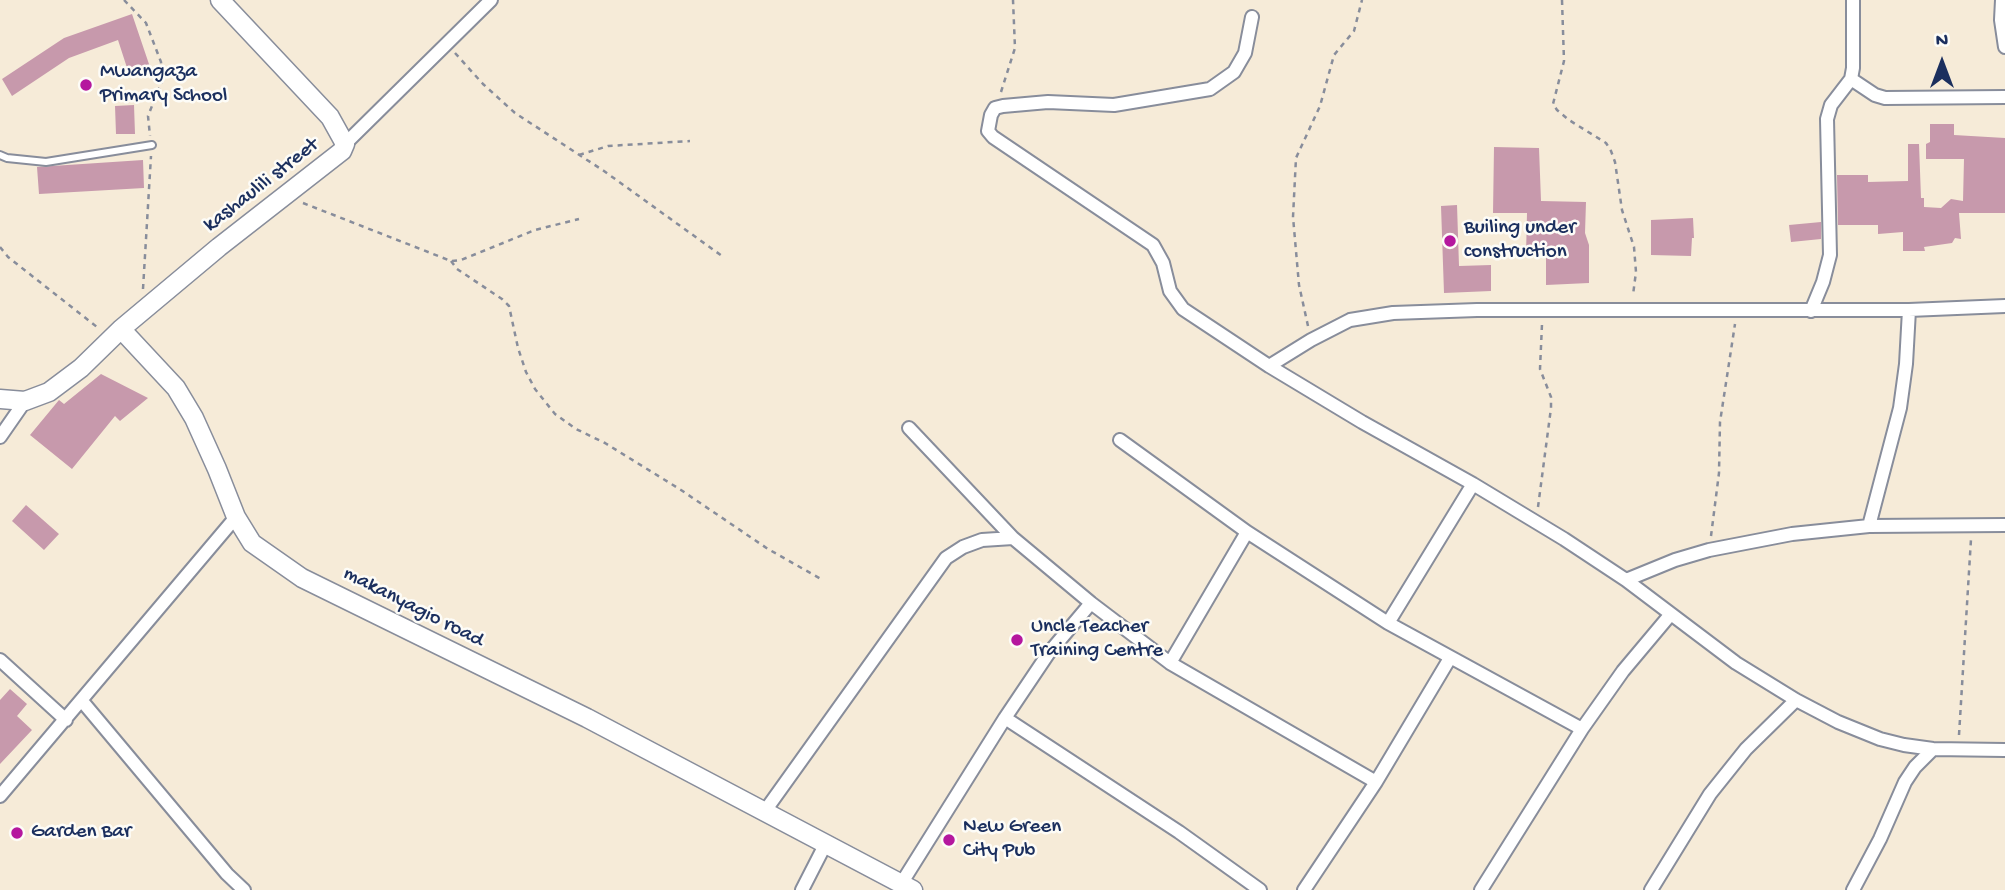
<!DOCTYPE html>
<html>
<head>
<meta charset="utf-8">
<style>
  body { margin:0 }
  #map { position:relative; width:2005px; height:890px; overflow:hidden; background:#f6ebd8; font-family:"Gochi Hand",sans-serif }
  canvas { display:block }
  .north { position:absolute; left:1907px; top:28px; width:70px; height:70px; -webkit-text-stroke:5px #fdfcf7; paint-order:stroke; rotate:0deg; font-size:19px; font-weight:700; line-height:28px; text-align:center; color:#1b2f5e }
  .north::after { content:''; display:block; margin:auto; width:24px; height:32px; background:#1b2f5e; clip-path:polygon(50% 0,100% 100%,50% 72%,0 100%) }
</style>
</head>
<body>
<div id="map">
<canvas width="2005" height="890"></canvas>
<div class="north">N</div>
</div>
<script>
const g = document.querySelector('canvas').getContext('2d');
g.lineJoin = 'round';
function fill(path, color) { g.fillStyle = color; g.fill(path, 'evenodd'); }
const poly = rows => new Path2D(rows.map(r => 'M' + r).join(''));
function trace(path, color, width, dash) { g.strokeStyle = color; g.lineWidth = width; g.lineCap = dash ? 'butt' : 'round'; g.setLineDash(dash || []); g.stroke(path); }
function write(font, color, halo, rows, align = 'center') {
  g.font = font + ' "Gochi Hand",sans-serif'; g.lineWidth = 5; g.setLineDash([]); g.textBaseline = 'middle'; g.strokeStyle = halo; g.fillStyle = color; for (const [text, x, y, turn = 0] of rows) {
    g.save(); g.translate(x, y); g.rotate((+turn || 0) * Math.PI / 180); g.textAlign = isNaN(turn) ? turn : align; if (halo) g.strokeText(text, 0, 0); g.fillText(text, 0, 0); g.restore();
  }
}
const building = poly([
  [132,14,151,70,130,77,118,40,69,58,12,96,2,79,64,38],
  [134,105,135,134,116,134,115,106],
  [1930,124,1954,124,1954,135,2005,138,2005,213,1959,213,1961,239,1955,238,1952,243,1924,247,1925,251,1903,251,1903,232,1878,234,1878,225,1838,225,1837,175,1868,175,1868,182,1908,181,1908,144,1919,144,1921,198,1924,198,1924,207,1941,208,1951,199,1963,201,1964,159,1926,159,1926,144,1930,142],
  [1494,147,1539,148,1541,201,1586,202,1585,233,1589,245,1589,283,1546,285,1546,255,1526,255,1527,213,1493,213],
  [143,160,144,188,39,194,37,167],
  [1457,205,1459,266,1491,265,1491,291,1444,293,1441,206],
  [1693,218,1694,238,1692,238,1691,256,1651,255,1651,220],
  [1821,222,1821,239,1791,242,1789,225],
  [101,374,148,398,120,421,115,416,72,469,30,435,59,400,64,404],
  [26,505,59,534,44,550,12,521],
  [10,689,27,704,17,716,32,730,0,764,0,700]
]);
const path = poly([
  [124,0,146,23,161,62,162,81,148,116,150,136],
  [1562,0,1564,61,1553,104,1557,110,1569,120,1606,143,1611,151,1615,162,1622,210,1634,247,1636,272,1633,295],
  [455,53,483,84,515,113,604,171,722,256],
  [1001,92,1015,48,1013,0],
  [579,155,608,146,690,141],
  [303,203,451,261,461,260,535,230,579,219],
  [0,247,8,257,97,327],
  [451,261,457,269,502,299,509,306,518,348,526,372,535,389,555,414,576,429,605,443,681,490,768,549,821,579],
  [143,289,151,156],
  [1308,326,1299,285,1293,217,1296,158,1320,106,1334,55,1354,31,1362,0],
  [1538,507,1551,408,1551,397,1540,369,1542,324],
  [1711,536,1719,473,1720,422,1735,324],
  [1959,735,1971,539]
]);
const lane = poly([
  [0,155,7,158,46,162,152,145]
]);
const street = poly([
  [2002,0,2001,20,2005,47],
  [1252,17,1245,53,1234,72,1210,89,1114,105,1048,102,1003,106,995,108,991,115,988,131,993,137,1153,245,1163,263,1170,291,1183,309,1269,366,1362,422,1473,484,1564,539,1626,580,1736,663,1796,700,1838,722,1880,739,1904,745,1933,749,2005,750],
  [1851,79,1875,95,1885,98,2005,97],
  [345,144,491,0],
  [1811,311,1823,282,1830,255,1827,119,1831,105,1851,79,1853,68,1853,0],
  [1269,366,1311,340,1350,320,1393,313,1477,310,1909,310,2005,306],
  [909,428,1013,538,1091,603,1170,663,1376,782],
  [0,437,25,401],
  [1120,440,1247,532,1388,623,1582,729],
  [1869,526,1900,408,1906,364,1909,310],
  [1626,580,1675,560,1709,550,1792,534,1869,526,2005,525],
  [1388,623,1473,484],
  [0,660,66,720],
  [1170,663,1247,532],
  [82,701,227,874,244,890],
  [1005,718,1179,832,1260,890],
  [0,796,236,517],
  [765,811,946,558,963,547,982,540,1013,538],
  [901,884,1005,718,1048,654,1091,603],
  [802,890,825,845],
  [1304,890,1376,782,1450,658],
  [1481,890,1582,729,1623,671,1670,615],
  [1651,890,1710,794,1746,749,1796,700],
  [1853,890,1880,839,1905,782,1915,767,1933,749]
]);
const secondary = poly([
  [121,329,176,388,194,418,217,469,236,517,252,543,302,578,587,718,913,890],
  [0,399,25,401,49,392,81,368,121,329,219,247,342,151,345,144,330,117,220,0]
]);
const markers = [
  [86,85,7,"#b5179e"],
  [1450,241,7,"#b5179e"],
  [1017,640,7,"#b5179e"],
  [17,833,7,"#b5179e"],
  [949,840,7,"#b5179e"]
];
const poiNames = [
  ["Mwangaza",100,73],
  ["Primary School",100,97],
  ["Builing under",1464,229],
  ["construction",1464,253],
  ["Uncle Teacher",1031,628],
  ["Training Centre",1031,652],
  ["New Green",963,828],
  ["City Pub",963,852],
  ["Garden Bar",31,833]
];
const streetNames = [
  ["kashaulili street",262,186,-38],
  ["makanyagio road",413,608,27]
];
fill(building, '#c799ac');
trace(lane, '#888d9b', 10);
trace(street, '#888d9b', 16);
trace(secondary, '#888d9b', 21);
trace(path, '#888d9b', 2.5, [5, 5]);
trace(lane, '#fff', 6);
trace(street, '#fff', 12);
trace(secondary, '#fff', 18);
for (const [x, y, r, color] of markers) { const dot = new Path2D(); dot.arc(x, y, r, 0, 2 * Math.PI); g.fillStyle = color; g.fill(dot); trace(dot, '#fdfcf7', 2.5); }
write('21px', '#1b2f5e', '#fdfcf7', poiNames, 'left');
write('21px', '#1b2f5e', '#fdfcf7', streetNames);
</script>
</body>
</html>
